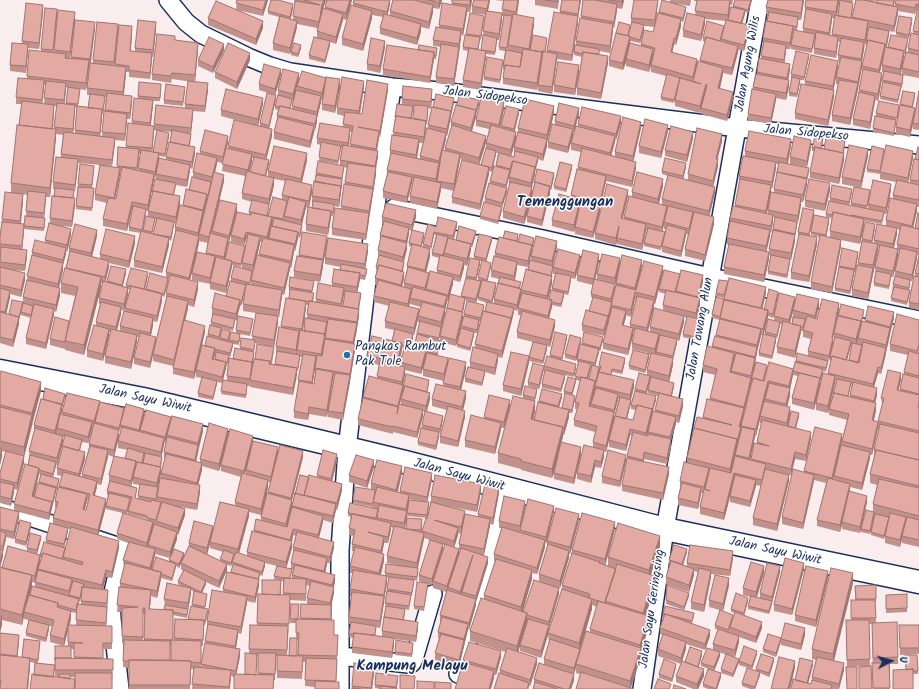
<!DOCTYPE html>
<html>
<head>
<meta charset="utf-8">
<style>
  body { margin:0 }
  #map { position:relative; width:919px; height:689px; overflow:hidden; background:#f9eeed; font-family:Kalam,sans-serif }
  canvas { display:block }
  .north { position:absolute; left:871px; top:641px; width:40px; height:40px; -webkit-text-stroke:3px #fff; paint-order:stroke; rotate:84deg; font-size:11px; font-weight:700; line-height:16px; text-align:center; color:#1b2f5e }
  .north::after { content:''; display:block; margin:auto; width:14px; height:18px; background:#1b2f5e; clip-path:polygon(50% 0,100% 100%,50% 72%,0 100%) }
</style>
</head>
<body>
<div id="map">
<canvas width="919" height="689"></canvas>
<div class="north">U</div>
</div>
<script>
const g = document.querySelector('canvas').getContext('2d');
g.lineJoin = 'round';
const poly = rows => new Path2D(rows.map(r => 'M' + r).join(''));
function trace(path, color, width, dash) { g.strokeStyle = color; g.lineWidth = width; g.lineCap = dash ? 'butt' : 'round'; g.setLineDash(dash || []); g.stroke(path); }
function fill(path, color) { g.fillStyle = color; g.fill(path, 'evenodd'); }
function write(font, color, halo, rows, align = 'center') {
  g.font = font + ' Kalam,sans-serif'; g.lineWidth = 3; g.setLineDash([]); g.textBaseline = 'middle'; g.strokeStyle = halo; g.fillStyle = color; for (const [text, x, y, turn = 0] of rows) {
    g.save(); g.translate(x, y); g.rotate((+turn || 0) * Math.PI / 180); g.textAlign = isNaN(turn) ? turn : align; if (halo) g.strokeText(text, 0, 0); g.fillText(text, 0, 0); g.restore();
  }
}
const street = poly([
  [168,0,186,22,201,34,248,57,270,66,290,72,392,87,440,91,738,128,919,145],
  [394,208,543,239,710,277,919,320],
  [0,507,123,548,111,601,112,619,120,689],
  [341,656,408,664,412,663,414,659,433,594],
  [458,674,490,565,504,488],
  [340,689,340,550,347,449,376,205,392,87],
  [642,689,665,529,760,0]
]);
const secondary = poly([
  [0,371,143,399,405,462,665,529,919,582]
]);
const wall = poly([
  [237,0,268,0,263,16,237,10,263,28,256,45,208,25,208,18,236,10],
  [294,0,326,0,323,8,325,9,327,0,352,0,346,20,343,19,336,44,330,42,330,45,325,63,309,59,309,55,317,38,317,28,297,24,297,27,290,54,273,50,273,43,279,17,268,14,268,11,293,8,291,19,293,19,295,4],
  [390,0,390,4,387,15,390,16,390,11,417,1,417,0,442,0,439,9,433,8,433,12,429,29,421,27,421,31,417,45,380,34,380,28,383,17,372,15,372,18,363,51,342,45,342,38,353,6,353,3],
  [452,0,472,0,470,12,467,12,463,36,461,35,459,53,454,86,436,83,436,77,441,47,433,46,433,40,439,27,439,25,452,4],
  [474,0,490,0,488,11,502,13,503,1,495,0,519,0,517,15,534,25,530,50,547,41,545,52,547,52,547,50,560,13,560,11,581,0,578,18,578,23,572,61,557,59,552,94,538,91,538,85,541,63,537,90,503,84,503,78,504,70,503,70,503,66,505,51,499,50,504,16,502,16,502,20,499,40,497,40,495,55,486,54,486,57,481,90,463,87,463,80,468,51,463,50,463,47,466,35,470,13,484,19,481,40,480,39,478,50,481,50,486,15,472,13,472,6],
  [512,17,513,18,508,45,508,51,507,50],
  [535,0,559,0,558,9,535,5],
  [583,0,624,0,622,9,617,8,614,28,613,28,610,53,599,51,599,55,608,63,601,99,577,95,577,88,582,57,574,55,574,52,576,45,576,41,581,19],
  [634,0,658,0,656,24,659,12,670,2,670,0,691,0,690,6,677,4,686,10,683,22,681,21,681,26,676,45,674,44,672,53,697,64,700,62,705,42,703,41,703,38,724,27,726,21,705,19,705,24,701,41,683,37,683,30,695,15,697,1,694,1,694,0,733,0,732,5,730,5,728,19,733,6,752,0,748,13,745,12,742,24,749,32,744,51,738,50,738,52,732,75,723,73,720,89,733,99,727,121,701,114,701,109,700,113,675,106,675,101,674,103,661,100,661,97,666,76,651,72,651,66,649,72,626,66,626,62,623,70,609,66,609,60,630,32,631,24,631,18],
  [644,26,655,27,653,32,641,44,641,46,630,43,630,41,640,43,644,29],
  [804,0,801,20,798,20,797,31,793,30,790,49,786,49,784,63,790,70,788,80,789,86,786,100,776,98,771,124,748,120,748,114,753,87,757,72,761,59,763,44,763,38,768,14,766,14,766,7],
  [806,0,853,0,852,3,853,6,851,18,852,18,855,3,855,0,875,0,874,2,876,3,876,0,895,0,894,6,895,6,895,4,919,0,919,78,903,75,903,78,902,88,901,87,898,103,880,99,884,72,882,72,882,65,885,49,885,48,880,72,882,79,878,101,875,100,870,129,853,125,853,119,863,73,862,66,867,45,866,44,866,41,876,28,868,27,862,61,862,67,850,125,832,121,832,115,838,84,836,84,836,77,840,62,838,61,838,67,833,90,834,97,828,126,795,119,795,113,805,85,805,81,838,61,838,55,840,42,838,42,836,58,814,54,814,48,815,37,812,53,791,49,791,45,803,32],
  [839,2,840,2,838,16,837,15],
  [898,11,915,14,916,11,917,11,913,34,908,48,908,52,906,52,908,42,888,47,887,47,889,34,889,31,894,32],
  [832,18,835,19,832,35,830,35],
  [904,54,905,55,902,68,902,74,901,74],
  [43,12,39,49,28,48,26,73,10,71,10,65,22,44,22,41],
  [57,16,53,53,54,53,54,50,75,18,70,58,71,59,75,20,95,28,91,63,93,63,93,60,118,31,114,66,115,66,119,25,132,33,131,51,135,51,135,48,156,29,153,57,152,57,150,79,129,77,129,72,126,72,124,95,132,103,130,119,127,119,125,141,115,140,112,166,105,165,117,168,118,147,126,148,126,146,132,121,138,98,138,96,161,88,160,101,153,101,151,125,154,126,156,105,185,109,185,104,193,82,172,79,171,83,152,80,152,74,175,40,198,49,195,82,208,90,205,112,193,111,191,134,191,137,190,146,195,154,192,169,190,168,187,187,176,185,174,195,180,203,176,223,174,223,171,241,169,240,169,245,162,273,134,267,134,260,141,233,129,231,129,227,133,208,132,208,127,231,103,226,103,219,107,203,95,200,95,194,100,165,78,163,75,191,74,191,73,198,75,205,72,227,61,226,71,235,67,252,66,251,66,254,63,265,63,270,59,288,60,295,56,312,54,311,54,315,46,349,26,344,26,338,31,318,21,315,21,312,23,304,23,297,32,257,32,252,45,242,45,240,50,223,50,218,55,189,53,189,53,182,61,157,63,135,56,134,50,197,46,197,44,218,45,221,44,231,24,229,22,249,27,256,25,271,10,270,25,280,21,297,10,294,10,297,6,314,9,315,23,302,19,320,19,324,13,347,0,343,0,262,1,250,0,250,0,236,2,219,11,193,11,183,19,125,22,104,16,104,16,97,27,79,27,76,41,51,41,49],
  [89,65,90,65,87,88,87,95,90,95,88,108,78,106,80,89,86,90],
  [44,85,46,85,44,104,42,104],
  [66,87,68,88,66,104,64,104],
  [105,97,106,97,102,136,100,136,102,114,103,114],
  [54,106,57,106,54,129,53,129],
  [75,107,77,108,75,134,73,133],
  [154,130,157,131,153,152,152,152],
  [162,131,172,132,170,142,166,157,166,160,159,160,159,156,165,157,169,136],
  [139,154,141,154,138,171,137,170],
  [120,172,121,173,116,199,115,199],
  [156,175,156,179,148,211,148,217,143,230,143,231,142,231,146,211,148,211,154,178,155,178],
  [23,194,27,195,26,216,24,224,21,224,23,201],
  [155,219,156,219,153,234,152,234],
  [912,22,909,38,896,35,896,32],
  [385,47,380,73,367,70,367,64],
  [301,48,298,57,291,55,291,52],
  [224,50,213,73,198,66,198,60],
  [418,50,437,51,436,59,434,59,430,83,383,75,383,69],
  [809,57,804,80,800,80,797,97,789,96,789,92,792,78,791,78,791,74],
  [250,60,237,89,215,78,215,72],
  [503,63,500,83,484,80,484,77],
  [579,72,575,95,554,92,554,85],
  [281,75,275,95,259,90,259,84],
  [326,82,340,86,335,113,322,110,322,104,325,87,322,100,321,100,321,102,317,118,317,121,310,148,274,139,274,132,277,119,277,115,278,110,275,109,275,106,278,96,278,90,297,90,297,86],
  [292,100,293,101,292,109,290,108],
  [364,87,360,114,362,114,388,90,380,137,379,137,377,150,378,157,376,167,376,174,366,240,332,235,332,228,341,209,347,168,344,167,339,207,334,206,333,216,331,216,328,235,306,231,306,224,308,208,306,207,302,225,302,228,300,238,298,237,295,251,294,251,291,268,290,268,284,295,282,295,279,317,278,317,278,323,274,347,255,343,252,369,250,386,247,386,246,398,221,394,223,380,222,383,217,382,213,400,198,397,198,393,202,378,196,377,196,370,208,337,208,334,211,326,211,322,213,315,212,315,212,308,226,296,231,281,231,278,242,268,242,263,241,267,232,265,226,293,210,289,210,284,192,280,192,273,190,280,198,289,194,307,188,305,188,308,185,321,205,332,194,379,173,374,173,366,153,361,153,354,166,300,166,293,169,279,168,279,164,297,162,296,162,301,157,322,153,321,153,325,151,335,150,368,134,364,134,358,139,337,137,337,137,341,131,369,105,363,105,356,111,332,109,332,109,336,103,361,87,357,87,350,96,326,96,322,100,304,99,304,99,298,103,283,101,283,101,287,84,355,65,350,65,349,50,345,50,339,69,321,75,296,61,293,61,283,66,268,69,253,69,248,97,236,92,257,100,259,100,254,135,243,129,268,109,263,109,267,105,282,107,282,107,281,126,273,123,286,126,287,126,285,148,275,145,290,146,290,146,289,166,277,166,272,175,234,175,227,189,190,193,177,193,172,200,154,200,151,228,148,228,146,260,126,260,123,276,99,269,128,272,136,266,159,269,163,266,176,268,177,268,171,307,160,302,182,312,192,309,207,312,208,313,203,312,202,312,196,315,182,316,177,316,173,340,165,340,160,342,148,341,148,338,164,319,161,321,145,317,144,317,138,343,127,344,116,337,114,337,108],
  [350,132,352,132,350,146,349,146],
  [252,158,254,159,250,172,249,172,252,161],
  [217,162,223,163,222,171,245,176,242,193,242,199,252,202,249,212,249,215,231,235,231,242,244,245,246,239,247,239,245,249,225,259,228,242,229,242,237,211,212,231,212,234,211,234,224,181,215,172],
  [274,179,285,181,282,195,282,199,273,197,268,216,267,216,269,206,274,185],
  [199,241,208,243,206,254,197,252],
  [260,242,262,242,259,256,251,280,251,284,250,284,252,272,253,272],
  [246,285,243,304,243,311,256,313,252,340,240,347,240,349,233,359,227,376,227,380,223,380,226,366,227,367,229,356,230,357,233,344,239,345,240,334,250,336,253,322,236,330,236,333,229,340,229,342,230,331,220,338,220,340,221,328,233,331,235,320,236,321,240,306,241,306],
  [128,289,130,289,125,308,125,311,120,326,120,331,117,330,121,314,121,310,124,311,128,294],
  [215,353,216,353,215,359,213,359],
  [185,90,183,106,164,104,164,100],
  [903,91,915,97,913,107,915,112,919,91,919,130,913,129,913,125,910,137,896,134,896,127],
  [432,96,431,109,428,108,427,124,426,124,424,143,428,128,428,125,433,107,454,102,451,116,447,136,446,136,446,139,443,151,445,151,445,148,451,129,451,122,479,103,472,131,486,142,489,129,476,126,476,120,504,109,500,128,501,128,501,126,519,113,515,131,516,138,511,156,514,157,515,153,514,153,514,147,518,132,518,128,554,113,547,142,547,146,543,161,538,159,532,187,532,192,534,185,534,183,554,177,551,190,550,190,550,193,542,226,527,222,527,216,524,224,503,218,503,211,510,184,509,184,509,177,506,188,507,192,502,207,485,202,485,198,490,184,490,181,496,167,498,153,496,153,492,172,489,171,489,174,480,210,452,203,452,197,454,191,441,188,437,209,410,203,410,196,413,182,412,181,407,203,383,198,383,191,387,174,387,170,390,156,390,150,393,135,395,117,402,105,402,99],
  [413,107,414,107,413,118,412,118],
  [419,143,423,143,420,156,420,159,417,158],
  [486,143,486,149,481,165,479,165],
  [441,158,437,181,437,183,436,182,439,167],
  [460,159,477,164,454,191,460,160],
  [263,104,258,126,221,116,221,110],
  [899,108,896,121,894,136,873,132,873,128,876,116,876,113],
  [579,114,574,132,573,132,573,135,568,153,548,148,548,142,555,124,555,121],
  [621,123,616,140,615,140,611,155,615,156,615,152,641,128,633,161,636,168,632,187,606,181,593,238,575,234,575,228,574,232,552,226,552,220,571,197,571,195,578,169,581,152,571,150,571,143,578,127,578,124],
  [668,131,661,158,639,153,639,146],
  [693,138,687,162,665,156,665,150],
  [722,141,717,159,718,166,713,186,715,193,709,216,714,224,705,261,685,256,685,249,688,235,686,234,681,257,662,252,662,246,661,250,644,246,644,243,647,230,646,230,642,250,617,244,617,241,616,245,595,239,595,233,628,196,623,218,624,219,632,197,632,192,663,186,659,204,662,205,662,199,668,176,662,174,662,171,686,167,683,179,688,180,688,174],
  [664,223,664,229,666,229,665,235,662,232],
  [823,141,822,149,824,149,845,144,844,153,844,160,839,184,810,178,810,172,814,151,812,151,812,148],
  [791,145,788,164,809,172,803,202,801,202,801,205,795,236,795,241,791,260,790,260,787,278,768,274,768,271,771,256,769,255,769,259,764,282,724,274,724,267,729,245,727,244,727,238,730,222,730,218,735,207,739,182,739,176,745,156,745,151],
  [776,164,779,164,774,189,774,193,768,210,768,214,767,214,771,192,771,188,772,189,776,168],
  [773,217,775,218,769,249,769,252,766,252,770,236,770,233,771,233,773,221],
  [811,147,807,167,790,164,790,157],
  [919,148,919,207,917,207,917,211,913,228,915,228,919,213,919,256,917,255,917,258,912,281,910,281,909,290,910,293,907,305,891,301,893,284,895,276,895,271,899,251,898,251,898,256,893,277,891,277,889,289,874,286,874,283,876,274,875,267,879,248,878,247,878,250,868,299,852,296,852,289,858,265,862,239,875,228,872,243,874,243,874,240,886,226,886,220,893,199,893,195,896,182,880,179,880,172,913,158,908,182,910,183,910,180,915,159],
  [897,229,900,230,897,244,897,249,894,248,897,234],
  [884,149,880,174,867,172,867,169],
  [868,156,861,188,842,184,842,177],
  [572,168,566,192,554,189,554,186],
  [94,169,92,188,94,192,92,211,76,209,78,184],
  [830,190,825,211,805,207,805,200],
  [891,190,886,214,884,214,882,224,864,221,864,225,860,244,841,240,841,246,832,293,811,289,811,282,820,237,811,235,811,232,829,222,826,237,830,237,830,231,832,218,826,217,826,214,830,201,830,198,852,192,849,205,851,205,851,203,870,193,867,208,868,209,868,204],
  [502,210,498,224,480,219,480,216],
  [814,214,809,236,817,244,809,282,791,279,791,272,799,236,798,236,798,232],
  [382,217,416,217,412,231,424,237,421,247,423,247,423,244,436,227,457,226,454,239,456,240,476,234,472,247,471,247,471,250,467,266,464,265,464,268,460,282,453,280,453,284,448,301,447,301,445,310,445,314,439,340,440,341,440,336,461,297,466,278,466,276,474,259,474,256,492,240,486,262,491,266,487,281,496,287,492,303,494,304,494,299,499,279,491,277,491,270,495,256,495,253,503,238,518,238,517,242,534,241,528,267,517,265,517,268,515,281,521,286,520,288,521,295,517,311,514,310,511,324,502,358,498,357,498,360,495,375,485,372,482,386,465,382,465,378,470,367,470,362,475,348,475,344,480,321,479,321,477,333,474,333,474,335,470,351,457,347,457,344,461,328,464,317,464,314,484,308,483,311,485,311,487,303,478,300,478,297,482,282,481,282,481,285,476,303,465,300,463,312,463,318,456,346,440,342,437,356,448,362,466,369,461,390,466,398,463,410,465,417,458,447,440,443,440,436,447,410,432,406,432,399,443,385,444,381,423,376,423,369,427,354,426,354,426,358,421,374,405,370,405,374,403,385,429,383,427,392,430,399,427,412,443,419,440,433,432,431,439,436,436,450,418,445,418,442,425,412,423,411,423,416,417,438,393,432,393,434,358,425,358,419,369,376,377,378,379,365,367,362,367,355,392,341,394,330,385,328,385,321,389,306,374,302,374,296,377,285,375,285,375,278,377,270,376,270,376,267,379,257,378,257,378,250,380,240,380,235,383,224,382,224],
  [409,230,412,231,409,243,409,246,412,247,407,266,407,271,404,283,404,287,402,286,404,278,403,272,404,265,404,262,407,249,407,243,409,234],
  [434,235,436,235,432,253,432,256,439,258,437,270,437,273,429,277,426,272,430,256,430,250],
  [480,261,482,261,478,277,478,281,476,280,480,264],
  [410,301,410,304,421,307,419,313,409,307],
  [418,319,418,322,420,323,414,348,410,347,413,338,413,335,414,335],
  [402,348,404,349,400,362,400,366,398,366],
  [403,390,404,390,401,399,401,404,400,404],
  [302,232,327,242,320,282,294,277,294,271,299,256],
  [557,247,553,266,580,261,575,279,571,278,568,295,564,294,561,307,552,305,549,318,555,326,550,347,547,346,547,349,543,364,529,361,521,396,503,391,503,385,529,356,533,342,517,338,517,332,521,315,518,315,518,308,521,296,521,290,531,260,531,256],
  [553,270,553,274,555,274,552,290,549,300,548,299,552,283,552,276],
  [368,251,365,269,367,272,365,280,360,279,357,293,361,297,359,309,359,316,354,344,355,350,350,381,343,420,328,417,328,411,334,378,333,378,327,417,309,414,308,420,294,418,294,411,302,357,300,357,298,371,297,371,293,395,250,387,250,380,274,350,272,364,275,364,277,353,276,353,276,346,281,328,289,298,290,290,289,290,289,287,314,284,312,293,314,296,313,301,316,302,316,299,332,286,332,283,340,270,341,267,325,264,325,258],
  [344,292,345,292,343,306,342,306],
  [306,305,308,305,307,318,304,331,303,330],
  [315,369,315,375,314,384,312,384],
  [858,255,855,273,854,272,850,294,835,291,835,288,839,269,839,266],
  [919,256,919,310,909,308,909,302,915,276,915,273],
  [599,261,595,279,597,280,597,274,620,264,642,266,636,290,663,272,655,304,654,304,654,306,648,331,650,332,650,327,663,310,663,305,666,294,659,292,659,289,680,277,703,282,699,298,700,305,697,319,699,322,695,340,683,337,683,334,687,318,684,317,684,322,679,341,677,340,677,343,673,359,673,365,669,382,674,386,672,396,683,406,679,423,676,422,671,440,671,446,667,464,644,459,644,462,669,474,663,500,622,491,622,485,627,462,627,456,632,436,630,435,626,451,609,447,609,441,606,452,604,452,604,457,601,468,595,467,591,483,577,479,577,473,593,447,593,442,595,432,574,426,574,420,577,409,575,409,575,402,580,381,576,380,572,395,575,399,572,413,569,413,569,417,564,435,563,435,561,442,581,454,574,484,554,479,554,474,552,478,521,470,521,469,498,463,498,453,523,398,523,395,537,392,535,401,535,411,533,420,534,420,542,389,562,397,559,408,562,408,565,395,564,394,564,391,575,379,578,362,577,362,577,359,576,361,565,358,565,354,581,341,577,356,582,343,603,340,600,351,599,351,595,366,599,367,599,365,625,362,622,374,612,372,611,375,634,387,631,400,631,403,627,419,633,420,636,410,631,409,631,405,635,389,647,375,647,370,651,354,649,354,649,357,645,373,629,369,629,365,648,353,632,349,632,343,634,332,633,331,633,335,628,355,603,349,603,343,608,320,604,336,582,331,582,325,589,311,593,298,591,297,591,294,593,285,577,281,577,275],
  [616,283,616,287,612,302,611,302,615,288,615,285],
  [635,299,636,299,630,324,630,327,623,326,626,315,631,317],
  [659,336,660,336,657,350],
  [591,365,592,366,589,379,588,379],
  [650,378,651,378,648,390,648,393,658,396,655,412,653,411,656,400,647,394],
  [595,389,591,404,591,406],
  [618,399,619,399,614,418,614,415],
  [716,293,766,293,762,309,764,310,778,295,773,318,768,316,764,334,765,335,765,332,774,320,774,316,795,302,819,306,816,318,817,319,839,309,826,372,823,371,820,382,820,385,814,410,792,404,792,398,798,376,793,375,790,389,790,395,787,407,790,414,799,416,796,428,811,438,806,461,795,459,791,475,789,475,789,481,777,531,753,525,753,518,761,486,756,485,750,507,730,502,730,497,724,520,700,514,700,507,703,493,701,493,698,509,678,505,678,498,680,488,680,481,687,463,687,458,703,418,707,399,710,399,715,375,703,372,703,365,712,348,712,346,716,336,720,322,720,320,712,318,712,314,724,299,724,298,716,296],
  [793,312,793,317,792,324,790,323],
  [805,320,806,320,803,330,803,337,811,339,808,351,808,356,796,361,793,369,767,368,755,364,757,352,761,335,763,335,759,353,759,356,772,359,776,341,776,338,777,338,780,324,782,325,777,347,777,353,795,358,801,331,803,331],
  [751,381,751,383,752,383,741,426,741,433,740,427],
  [760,419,760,423,762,423,757,443,754,443,751,460,750,460,755,436,756,436],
  [864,313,862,321,865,321,865,320,894,318,881,374,878,373,874,387,877,395,875,403,876,410,874,421,878,422,882,404,881,398,901,380,898,390,900,390,908,355,890,351,890,344,919,320,919,547,902,543,902,537,900,547,885,543,885,537,884,539,871,535,871,532,875,514,870,534,861,532,861,529,873,512,873,504,877,485,870,483,870,474,874,457,874,450,879,428,878,428,872,455,870,455,870,458,862,490,850,487,849,491,867,502,860,533,842,529,842,523,840,532,817,526,817,520,826,483,814,480,803,529,782,524,782,517,804,472,804,471,842,440,847,420,829,415,829,409,836,381,835,381,828,413,816,410,816,403,828,374,831,360,830,360,830,356,834,340,834,333],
  [851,344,852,344,849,360,847,360],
  [851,385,852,385,850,397,848,396],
  [840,451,834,476,834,480,833,480],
  [567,338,562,360,576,367,574,377,565,375,565,378,561,392,542,388,542,384,545,370,544,370,544,366,550,357,550,355],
  [544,369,539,389,528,386,528,382],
  [0,375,41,391,24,457,24,463,17,490,14,489,14,492,11,506,0,503,0,473,6,452,2,451,2,456,0,465],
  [45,388,65,394,65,397,62,408,61,414,62,415,62,412,67,393,100,401,100,405,100,402,124,408,124,412,126,404,144,409,144,415,146,410,171,417,171,423,172,416,203,424,203,431,196,462,200,463,200,459,209,423,228,429,228,434,230,429,253,436,253,442,244,474,246,474,246,470,253,441,278,447,278,453,280,445,303,451,303,457,292,500,292,504,300,475,309,477,309,475,317,477,323,450,337,454,337,461,332,481,342,484,342,490,337,510,336,510,333,523,323,520,318,538,334,542,334,548,330,563,327,563,325,573,335,575,335,582,334,587,334,593,331,607,331,620,334,620,334,635,338,635,336,682,339,682,339,689,315,689,315,687,305,686,305,662,303,662,302,679,277,678,277,656,276,656,275,680,274,680,273,689,234,689,234,677,231,676,230,689,192,689,194,669,191,669,190,689,129,689,129,668,123,667,124,643,122,643,122,612,117,612,119,587,120,587,120,583,124,567,123,560,128,543,117,539,117,533,123,513,106,509,106,506,98,535,119,541,119,548,112,578,106,577,103,589,108,590,106,626,112,626,112,649,103,649,103,659,113,659,112,689,75,689,75,677,70,677,70,679,75,679,75,689,30,689,32,674,34,675,35,663,30,662,28,689,0,689,0,507,14,510,14,504,25,464,28,465,30,458,29,451,34,432,34,425,41,399,43,399],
  [92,427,93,427,89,444,89,448,82,474,82,477,80,476,85,459,85,452,80,451,82,442,88,443,92,429],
  [120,427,121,432,118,441,118,448,128,450,125,458,114,456,119,437,119,432],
  [167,435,164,452,164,458,165,459,161,473,161,478,160,478,157,495,158,487,161,474,161,467,162,460,162,457,161,457,164,443,165,443],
  [63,437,65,437,57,468,57,475,62,476,59,487,58,487,55,501,55,508,56,508,53,518,53,524,50,523,46,540,46,543,44,542,40,555,40,558,41,558,35,582,35,587,32,586,32,582,35,583,40,561,40,555,8,546,2,568,0,567,3,556,3,551,6,537,14,539,19,518,19,512,49,520,56,490,57,491,59,482,59,479,53,477,56,465,57,465,63,442],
  [108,455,114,457,109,475,109,482,107,491,107,495,108,495,106,505,106,499,94,496,97,487,97,484,101,485],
  [136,466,133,477,133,484,140,485,138,499,135,498,137,488,131,486],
  [202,466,219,471,221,466,221,471,241,477,235,502,235,505,220,502,213,532,213,526,194,521,189,543,189,546,184,556,184,553,174,549,172,553,177,539,177,535,178,535,185,515,185,509,180,507,197,510,200,492,200,485,198,485,202,470],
  [39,474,41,474,39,484,38,483,34,497],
  [268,482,271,483,268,494,267,493,268,487],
  [87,500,88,500,86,510,85,509],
  [130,500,131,500,128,511,128,514,147,519,147,520,127,514],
  [249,512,261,515,261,520,256,519,254,531,252,531,247,552,247,556,239,554,249,516],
  [68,529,71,529,65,549,65,548,64,547,68,531],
  [293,535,296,536,293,547,293,554,291,563,291,569,286,568,292,548,292,541],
  [210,543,210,548,223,552,220,561,207,554],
  [155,554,170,558,169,561,156,557,152,570],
  [234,555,235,555,232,562,233,566,231,572,227,572,223,589,223,592,212,590,207,621,207,628,208,628,201,668,201,646,203,646,204,625,205,625,208,612,208,609,205,609,207,594,202,593,206,584,206,582,219,588,227,570,227,565,231,566,234,557],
  [265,563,277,566,274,576,274,579,278,580,262,580,262,594,258,594,257,625,250,625,249,653,245,653,245,674,236,674,240,656,240,649,236,649,238,633,241,634,247,601,255,603,259,586,259,579,260,575,262,576,265,566],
  [181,564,181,569,183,571,178,581,178,584,181,586,167,583,164,599,165,605,164,609,150,609,151,596,157,598,161,578,172,581,176,566,179,568],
  [292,569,293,570,292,575,292,578,290,578],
  [281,581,283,581,283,595,281,595],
  [306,585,310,586,307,598,307,604,301,604,300,619,298,619,299,604,291,604,290,623,296,623,296,638,290,638,289,656,287,656,290,600,306,601],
  [191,590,194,592,192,606,191,606,188,619,175,619,174,641,173,641,173,615,187,618],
  [81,596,81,604,79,604,79,601,80,602],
  [77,611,76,625,70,625,71,618,71,612,76,613],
  [143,614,145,615,144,640,143,640],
  [24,616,24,619,29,620,26,633,26,636,46,642,49,629,49,626,52,626,50,635,50,642,64,646,68,630,68,646,55,646,55,676,59,677,54,677,55,665,38,663,40,641,24,639,22,657,17,657,19,641,19,635,0,633,2,624,2,620,22,625],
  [297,640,299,640,298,656,297,656],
  [170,646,171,646,171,660,170,660],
  [71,649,74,649,74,658,71,658],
  [257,656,258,656,258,675,256,675],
  [510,407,504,428,501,428,495,454,465,447,465,440,484,419,484,417],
  [626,461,620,487,602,483,602,476],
  [374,467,367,488,349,482,349,475],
  [402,473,398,492,400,493,400,491,432,479,427,502,429,506,428,515,431,502,431,496,481,491,477,512,446,506,465,514,478,517,478,514,499,493,493,525,490,524,484,555,488,563,476,602,476,605,469,630,468,629,459,667,435,660,435,653,439,638,438,638,438,632,441,621,440,621,440,615,446,592,433,588,433,583,432,585,428,584,424,611,414,609,414,606,424,583,419,581,419,575,443,550,445,545,424,538,418,568,418,571,417,581,414,580,412,596,411,596,409,610,405,609,404,620,418,628,416,642,394,639,394,645,392,658,352,653,352,647,353,638,349,637,351,624,349,624,349,617,351,596,350,596,350,589,353,573,350,573,350,566,354,551,352,551,352,544,354,536,349,535,349,528,352,517,348,516,348,513,373,508,373,505,373,507,353,503,353,500,371,489,371,483],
  [409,499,420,501,409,500],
  [409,503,407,516,427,518,422,532,422,523,406,528,405,528,407,517,407,512],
  [391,527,393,528,387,556,387,563,396,565,385,573,385,575,381,575,384,561,382,554,384,543,388,543],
  [458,533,461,534,459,544,459,550,460,551,459,554,454,547,458,535],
  [387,577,395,578,387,589,385,603,386,607,382,631,382,636,375,636,376,627,380,628,384,601,387,582],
  [554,506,546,544,545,543,545,547,537,574,532,573,532,579,522,612,523,612,539,581,539,574,547,547,547,541,579,520,570,554,569,554,569,558,560,588,559,588,559,594,549,627,549,630,562,590,562,585,572,554,572,550,615,529,605,565,608,566,608,557,660,546,651,575,655,586,646,615,649,626,641,652,641,657,631,688,576,673,576,667,574,674,574,680,571,689,533,689,534,686,534,679,544,664,544,659,549,643,548,634,541,658,520,651,520,645,518,652,537,664,530,686,529,686,529,689,500,674,500,670,506,652,470,641,470,631,484,600,484,595,495,561,494,561,494,554,502,528,499,528,499,521,525,508,521,524],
  [592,605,597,607,590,629,590,632,580,652,580,650,592,609],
  [31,527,26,546,15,543,15,539],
  [41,539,37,554,27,551,27,548],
  [687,552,683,565,687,566,687,563,733,558,730,576,711,574,711,577,704,612,691,609,691,602,698,572,694,571,694,575,689,592,666,584,666,577,670,564,669,563,669,560],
  [804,569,792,615,774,611,774,604],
  [780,572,769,614,748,609,748,606,750,597,743,595,743,588,764,573,757,597,760,598,760,593],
  [828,578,816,627,795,621,795,615],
  [853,583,834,661,844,670,839,689,832,689,795,680,813,665,808,683,811,684,812,677,816,660,812,659,812,649],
  [667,585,689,596,684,610,666,604],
  [729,585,723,611,709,607,709,600],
  [876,585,876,602,875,602,876,622,898,657,898,664,890,664,890,689,873,689,872,624,869,624,870,666,847,667,846,620,851,620,851,600,855,600,855,586],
  [907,594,907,612,886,613,886,595],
  [748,601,744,615,762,628,756,643,739,637,739,642,735,657,718,652,720,656,714,671,701,666,701,663,713,650,713,644,718,629,715,629,715,625,733,618,735,613,731,612,731,609],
  [663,614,694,616,692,623,710,636,705,650,686,644,686,649,681,664,658,656,658,649,663,635,660,634,660,628,663,617],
  [899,625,919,625,919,654,900,655],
  [805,635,801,650,781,645,781,639],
  [781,641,776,657,763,652,763,649],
  [413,646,412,657,395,655,395,652],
  [757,654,752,669,739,665,739,661],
  [702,655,698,667,704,676,698,689,693,689,676,682,676,676,685,662],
  [917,655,918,674,913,674,905,670],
  [501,657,496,675,494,675,494,678,463,663,463,660],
  [774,661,769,677,760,673,760,675,755,689,750,689,742,686,742,683,756,671,756,669],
  [739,662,733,677,721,673,721,669],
  [676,667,672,682,659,678,659,674],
  [374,673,372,689,352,689,352,686],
  [721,677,717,689,708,689,703,687,703,684],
  [398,679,397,688,380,689,375,688,375,685]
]);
const shadedWall = poly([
  [266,0,268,0,263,16,263,10],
  [324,0,326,0,322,12,319,28,319,22,322,5],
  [350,0,352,0,346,20,346,13],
  [390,0,390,4,387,18,387,12],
  [440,0,442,0,439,9,439,3],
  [470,0,472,0,470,12],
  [489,0,490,0,487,15,487,9],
  [518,0,519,0,516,18,516,12],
  [580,0,581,0,578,18,578,23,572,61,572,55,578,19,578,14],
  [622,0,624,0,622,9],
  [658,0,655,27,655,20],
  [730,0,730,7,728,22,728,15],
  [751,0,752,0,748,13,748,10],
  [803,0,804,0,801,20,801,13],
  [838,0,839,0,839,3,836,19,836,12],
  [293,4,293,8,290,20,290,17],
  [617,4,617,11,614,28,614,22],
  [43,5,43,12,39,49,39,43],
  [433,5,433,12,429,29,429,22],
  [467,7,467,13,463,36,463,29],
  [686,7,686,10,683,22,683,18],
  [898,7,898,14,894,32,894,26],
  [57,9,57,16,53,57,53,50],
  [745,10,745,14,741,27,741,24],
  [372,11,372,18,363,51,363,44],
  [75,12,75,18,70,58,70,52],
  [502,13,502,20,499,40,499,34],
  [343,14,343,20,336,44,336,37],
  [832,14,832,20,829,40,829,33],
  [512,16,512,20,507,52,507,48],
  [705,17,705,24,701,41,701,35],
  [534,18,534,25,529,55,529,49],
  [912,18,912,22,909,38,909,35],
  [681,19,681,26,676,45,676,38],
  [263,21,263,28,256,45,256,39],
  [297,21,297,27,290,54,290,48],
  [868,21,868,28,865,47,865,40],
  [95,22,95,28,90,65,90,59],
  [156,22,156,29,153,57,153,50],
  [118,24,118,31,114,69,114,62],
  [421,24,421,31,417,45,417,38],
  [613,24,613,31,610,53,610,46],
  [644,25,644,29,640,43,640,40],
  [749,25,749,32,744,51,744,45],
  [132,26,132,33,130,57,130,51],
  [793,26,793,32,790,49,790,43],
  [461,31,461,37,459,53,454,86,454,79],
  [889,31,889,34,886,49,886,45],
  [630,36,630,43,626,59,626,62,623,70,623,63],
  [838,37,838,43,836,58,836,52],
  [674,38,674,44,671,59,671,52],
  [330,41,330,45,325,63,325,60],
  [385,41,385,47,380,73,380,66],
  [864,42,864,49,862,61,862,67,858,89,858,82,861,65,861,59],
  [198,43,198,49,195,82,195,75],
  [28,44,28,51,26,73,26,66],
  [224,44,224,50,213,73,213,67],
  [885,44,885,50,879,76,879,70],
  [301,45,301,48,298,57,298,54],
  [786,45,786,52,784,66,784,60],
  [738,46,738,52,732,75,732,68],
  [653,49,653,56,649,72,649,65],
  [486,51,486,57,481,90,481,83],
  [904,51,904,57,900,76,900,69],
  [434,52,434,59,430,83,430,77],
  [542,52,542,58,537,90,537,83],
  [152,53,152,60,150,79,150,73],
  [250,53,250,60,237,89,237,82],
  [557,54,557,60,552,94,552,87],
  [809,54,809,57,804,80,804,77],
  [608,56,608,63,601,99,601,93],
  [697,59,697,66,693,81,693,83,693,77],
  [89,60,89,67,86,90,86,83],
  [838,61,838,67,833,93,833,86],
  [790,64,790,70,787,85,787,78],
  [579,65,579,72,575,95,575,89],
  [126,67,126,74,123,99,123,92],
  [723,68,723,74,718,95,718,88],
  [281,69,281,75,275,95,275,89],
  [299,73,299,80,293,101,293,94],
  [882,73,882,79,878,101,878,94],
  [326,78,326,84,322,100,322,93],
  [340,79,340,86,335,113,335,106],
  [800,79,800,82,797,97,797,94],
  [44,80,44,87,42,106,42,100],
  [789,80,789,86,786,100,786,93],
  [364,81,364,87,359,118,359,111],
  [66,83,66,90,64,107,64,100],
  [208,83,208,90,205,112,205,106],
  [858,83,858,90,850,125,850,118],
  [388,84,388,90,380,137,380,131],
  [706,84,706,91,700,113,700,106],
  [432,89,432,96,431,109,431,102],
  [834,90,834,97,828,126,828,120],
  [733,92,733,99,727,121,727,115],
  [776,94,776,100,771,124,771,118],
  [276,95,276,99,269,129,269,126],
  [132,96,132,103,130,119,130,113],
  [321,96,321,102,317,118,317,112],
  [875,96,875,102,870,129,870,122],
  [263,98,263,104,258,126,258,119],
  [454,98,454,102,451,116,451,112],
  [153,100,153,106,150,130,150,123],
  [479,100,479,103,476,114,476,111],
  [504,102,504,109,499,132,499,125],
  [54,105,54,111,52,135,52,129],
  [75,105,75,112,73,136,73,129],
  [899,105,899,108,897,121,897,118],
  [554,106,554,113,547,142,547,135],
  [579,108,579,114,574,132,574,126],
  [915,108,915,114,910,137,910,130],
  [102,109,102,116,100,139,100,133],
  [193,109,193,116,191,134,191,128],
  [519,109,519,113,514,132,514,129],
  [476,110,476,117,471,134,471,128],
  [451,111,451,117,447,136,447,129],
  [127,114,127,120,125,141,125,134],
  [317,115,317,121,315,131,315,124],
  [621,116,621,123,616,140,616,134],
  [426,121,426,127,424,143,424,137],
  [641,122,641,128,633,163,633,156],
  [668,125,668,131,661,158,661,152],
  [154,126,154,132,152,155,152,148],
  [314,126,314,132,310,148,310,141],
  [350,128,350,134,348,149,348,143],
  [56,129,56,139,50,197,50,188],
  [272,129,272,136,266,161,266,155],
  [573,129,573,135,568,153,568,147],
  [379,131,379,138,376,156,376,149],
  [516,132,516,138,511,157,511,150],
  [693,132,693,138,687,162,687,155],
  [169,133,169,136,165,157,165,154],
  [446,133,446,139,439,167,439,161],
  [722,134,722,141,716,165,716,159],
  [228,136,228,143,223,163,223,157],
  [486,136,486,142,479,165,479,158],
  [615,136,615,142,610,160,610,153],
  [115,138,115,144,112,166,112,160],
  [419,139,419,146,416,162,416,155],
  [547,139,547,146,543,161,543,154],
  [791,139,791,145,787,166,787,159],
  [811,140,811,147,807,167,807,161],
  [195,147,195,154,192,169,192,162],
  [139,149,139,156,137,174,137,168],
  [868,149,868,156,861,188,861,181],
  [378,151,378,157,375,173,375,166],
  [496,151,496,154,492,172,492,168],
  [913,151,913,158,908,184,908,178],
  [159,153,159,160,155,178,155,172],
  [307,153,307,160,301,185,301,179],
  [844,153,844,160,839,184,839,178],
  [252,154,252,161,248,177,248,170],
  [460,154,460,160,454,191,454,184],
  [538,157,538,161,535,171,535,168],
  [217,158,217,164,212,184,212,177],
  [78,159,78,165,75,191,75,185],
  [718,159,718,166,713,187,713,181],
  [269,160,269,163,265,180,265,177],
  [636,162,636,168,632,187,632,181],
  [776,162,776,168,772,189,772,182],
  [439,163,439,170,436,186,436,179],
  [686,163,686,167,683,180,683,176],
  [190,165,190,171,187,187,187,180],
  [572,165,572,168,566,192,566,189],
  [376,167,376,174,369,218,369,211],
  [489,167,489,174,480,210,480,204],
  [535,167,535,174,531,190,531,183],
  [120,168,120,175,114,204,114,198],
  [510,170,510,174,506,188,506,185],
  [554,173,554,177,551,190,551,187],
  [154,174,154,180,148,211,148,205],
  [224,175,224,181,209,243,209,237],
  [606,176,606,182,600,207,600,212,593,238,593,232,600,206,600,202],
  [412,177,412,183,407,203,407,197],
  [274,178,274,185,269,206,269,199],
  [342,179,341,193,339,207,339,200],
  [663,179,663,186,658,206,658,199],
  [807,179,807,185,803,202,803,195],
  [441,183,441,190,437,209,437,202],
  [830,183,830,190,825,211,825,204],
  [891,184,891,190,886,214,886,208],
  [312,185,312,192,309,208,309,201],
  [771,185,771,192,766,217,766,211],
  [550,186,550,193,542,226,542,220],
  [532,187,532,194,524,224,524,217],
  [715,187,715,193,709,217,709,211],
  [507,188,507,192,502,207,502,203],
  [852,189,852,192,849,205,849,202],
  [628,190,628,196,621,224,621,218],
  [46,193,46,199,44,219,44,213],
  [23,194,23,201,20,228,20,221],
  [207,194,207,200,203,216,203,210],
  [180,196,180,203,176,223,176,217],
  [75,198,75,205,72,227,72,221],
  [801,198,801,205,798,223,798,216],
  [580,200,580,206,574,232,574,225],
  [132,202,132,208,127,231,127,224],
  [306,202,306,208,301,227,301,220],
  [237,204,237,211,229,242,229,236],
  [917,204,917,211,912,232,912,226],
  [667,206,667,212,662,233,662,227],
  [502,207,502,210,498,224,498,221],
  [146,209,146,212,142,233,142,230],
  [416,210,416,217,412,231,412,225],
  [814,210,814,214,809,238,809,234],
  [203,211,203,218,198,239,198,233],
  [331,211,331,218,328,235,328,228],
  [693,212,693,218,689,235,689,229],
  [369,213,369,220,366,240,366,234],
  [773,215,773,221,771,233,771,226],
  [272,217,272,224,267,244,267,237],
  [714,217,714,224,705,261,705,255],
  [829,218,829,222,826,238,826,235],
  [864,219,864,225,860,244,860,237],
  [174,222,174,225,171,241,171,237],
  [457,222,457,226,453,240,453,236],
  [797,222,797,225,795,236,795,241,791,260,791,253],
  [24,224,24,231,22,252,22,246],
  [646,224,646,231,642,250,642,244],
  [875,224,875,228,872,244,872,241],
  [619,226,617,241,616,245,616,238],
  [409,228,409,234,406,248,406,241],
  [897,228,897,234,893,250,893,244],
  [71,229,71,235,67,252,67,245],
  [97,230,97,236,91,260,91,253],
  [686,230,686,236,681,257,681,251],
  [770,230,770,236,766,253,766,246],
  [476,231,476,234,472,247,472,244],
  [246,232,246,239,244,245,244,239],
  [298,232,298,239,295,251,295,244],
  [434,232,434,235,431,250,431,247],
  [424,233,424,237,421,249,421,246],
  [135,236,135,243,129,268,129,261],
  [199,236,199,243,189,284,189,278],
  [327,236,327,242,323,265,323,259],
  [260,237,260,244,253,272,253,265],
  [448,237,448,240,443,259,443,255],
  [492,237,492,240,486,262,486,259],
  [817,237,817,244,809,282,809,276],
  [169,238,169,245,162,273,162,267],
  [228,238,228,244,224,263,224,257],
  [841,240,841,246,832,293,832,287],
  [557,241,557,247,552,267,552,261],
  [407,243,407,249,403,263,403,257],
  [368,244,368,251,365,271,365,264],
  [471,244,471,250,467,266,467,259],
  [878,244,878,250,868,299,868,293],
  [294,245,294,252,291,268,291,261],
  [532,245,532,252,528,267,528,261],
  [66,248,66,254,63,265,63,270,58,290,58,284,63,264,63,260],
  [430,249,430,256,425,277,425,270],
  [898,249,898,256,893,277,893,271],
  [27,250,27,256,25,271,25,265],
  [769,252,769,259,764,282,764,275],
  [858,252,858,255,855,273,855,269],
  [917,252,917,258,912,281,912,275],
  [599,254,599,261,594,286,594,279],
  [580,255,580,261,575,279,575,273],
  [215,256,215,263,210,282,210,278],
  [620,258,620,264,615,285,615,278],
  [790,259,790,262,787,278,787,275],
  [323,260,323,267,320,282,320,275],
  [480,260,480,264,476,281,476,278],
  [642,260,642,266,635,294,635,299,631,317,631,310,635,293,635,288],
  [109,261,109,267,105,284,105,277],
  [232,261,232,267,226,293,226,286],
  [464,261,464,268,460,282,460,276],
  [517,262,517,268,514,282,514,276],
  [290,263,290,269,284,295,284,288],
  [491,263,491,266,487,283,487,280],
  [663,266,663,272,655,304,655,297],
  [126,269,126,273,122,288,122,285],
  [854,270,854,274,850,294,850,291],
  [148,272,148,275,144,292,144,289],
  [404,272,404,278,401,291,401,285],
  [25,273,25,280,21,297,21,290],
  [360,273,360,279,357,294,357,287],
  [429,273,429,279,426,289,425,295,425,288],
  [703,275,703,282,698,303,698,297],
  [552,276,552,283,547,303,547,296],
  [571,276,571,280,568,295,568,292],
  [101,277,101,287,84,355,84,345],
  [453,277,453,284,448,301,448,295],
  [168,278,168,281,164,297,164,294],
  [481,281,481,285,476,303,476,299],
  [198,282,198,289,194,307,194,300],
  [496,283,496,287,492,304,492,301],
  [615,284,615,288,611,303,611,299],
  [246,285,246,288,241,306,241,303],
  [766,287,766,293,761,314,761,308],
  [60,288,60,295,56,312,56,305],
  [128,288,128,294,124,311,124,304],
  [344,288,344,294,341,310,341,304],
  [411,289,411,295,410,298,410,301,408,311,408,304],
  [521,289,521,295,517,311,517,305],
  [282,290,282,296,279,317,279,310],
  [10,291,10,297,5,319,5,312],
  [778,292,778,295,773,318,773,314],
  [361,293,359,309,359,316,357,329,357,322],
  [564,293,564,296,561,307,561,304],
  [162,294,162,301,157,322,157,316],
  [447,296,447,302,445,310,445,314,441,328,441,322,444,310,444,306],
  [795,297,795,304,789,326,789,320],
  [465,298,465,301,463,312,463,318,456,346,456,340],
  [700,298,700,305,696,320,696,313],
  [819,299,819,306,815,323,815,316],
  [240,300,240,306,236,321,236,314],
  [552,300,552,307,548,322,548,316],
  [654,300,654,306,647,335,647,328],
  [188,301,188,308,174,366,174,360],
  [306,301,306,308,302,336,302,329],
  [23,302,23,306,19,320,19,317],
  [839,303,839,309,833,338,833,345,829,362,829,356,832,338],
  [611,306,611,310,608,320,608,317],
  [121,307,121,314,116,334,116,327],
  [514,308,514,312,511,324,502,358,502,351],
  [54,309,54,315,46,349,46,343],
  [419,309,419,316,418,316,418,319,414,335,414,328],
  [768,310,768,317,763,335,763,329],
  [626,311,626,317,622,332,622,325],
  [894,312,894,318,890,333,890,327],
  [278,316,278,323,274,347,274,340],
  [608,316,608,322,604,336,604,330],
  [684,316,684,322,679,341,679,334],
  [19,317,19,324,13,347,13,340],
  [153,318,153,325,150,340,150,333],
  [699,319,699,322,695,340,695,337],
  [479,320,479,324,477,333,477,330],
  [555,320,555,326,550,347,550,340],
  [861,321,861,328,856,345,856,339],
  [327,322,327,325,321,361,321,354],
  [780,322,780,325,777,338,777,335],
  [357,323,357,330,353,349,353,342],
  [205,326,205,332,194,379,194,372],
  [801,326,801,332,795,358,795,351],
  [633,328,633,335,628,355,628,349],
  [890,328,890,334,886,352,886,345],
  [109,329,109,336,103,361,103,354],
  [761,329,761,336,757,352,757,345],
  [299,331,299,337,296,356,296,350],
  [474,332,474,335,470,351,470,348],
  [413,334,413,338,410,350,410,347],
  [659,334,659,341,655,355,655,349],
  [137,335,137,341,131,369,131,362],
  [567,335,567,338,562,361,562,358],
  [156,337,156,343,150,368,150,362],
  [603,337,603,340,600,351,600,348],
  [776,337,776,341,772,359,772,356],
  [581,338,581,341,576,361,576,357],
  [677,339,677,343,673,359,673,356],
  [440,341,440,344,437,357,437,354],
  [851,341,851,345,846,364,846,360],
  [233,343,233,346,230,357,230,353],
  [402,343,402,350,397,370,397,363],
  [355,344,355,350,350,381,350,374],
  [547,345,547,349,543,364,543,361],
  [757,347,757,353,755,361,755,365,751,383,751,376],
  [215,348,215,355,212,365,212,359],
  [886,348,886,354,881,374,881,368],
  [599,349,599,352,595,367,595,363],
  [426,351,426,358,421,374,421,368],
  [254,352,250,386,250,379],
  [734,353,734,360,731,371,731,374,730,372],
  [498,354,498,360,495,375,495,368],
  [649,354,649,357,645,373,645,370],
  [316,356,316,363,312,388,312,382],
  [529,356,529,363,521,396,521,389],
  [448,358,448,365,444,381,444,374],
  [625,358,625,362,622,374,622,371],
  [673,358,673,365,669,382,669,376],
  [226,362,226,369,222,383,222,377],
  [466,362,466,369,460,394,460,387],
  [576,364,576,367,574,377,574,374],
  [591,364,591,367,587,383,587,379],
  [544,366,544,369,539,389,539,385],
  [405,367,405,374,402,389,402,382],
  [878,367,878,373,873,390,873,384],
  [297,368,297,375,293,395,293,388],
  [793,369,793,375,790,389,790,395,786,411,786,404,789,392,789,386],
  [823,369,823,372,820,382,820,378],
  [485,371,485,374,482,386,482,383],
  [333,372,333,379,327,417,327,410],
  [901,373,901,380,897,396,897,390],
  [350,375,350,382,343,420,343,413],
  [565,375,565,378,561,392,561,389],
  [650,376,650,379,646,395,646,392],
  [835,376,835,383,828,413,828,406],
  [751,378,751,384,744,413,744,407],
  [820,378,820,385,814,410,814,403],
  [576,379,576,382,572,396,572,393],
  [634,380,634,387,630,402,630,395],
  [217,381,217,384,213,400,213,397],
  [595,381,595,389,589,412,589,406],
  [768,381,768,388,761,417,760,416,760,419,756,436,756,429],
  [41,382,41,391,32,423,32,413],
  [851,382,851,385,847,401,847,398],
  [674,383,674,386,671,399,671,396],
  [403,385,403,391,397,414,398,406],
  [877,388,877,395,874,407,874,401],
  [466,391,466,398,462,414,462,407],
  [430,393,430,399,426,412,426,406],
  [65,394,65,397,62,408,62,405],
  [562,394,562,397,558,410,558,406],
  [618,394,618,400,614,415,614,419,606,452,606,446,614,414,614,410],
  [575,396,575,399,572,413,572,410],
  [656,396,656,400,652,414,652,411],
  [683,399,683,406,679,423,679,416],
  [510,400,510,407,504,428,504,422],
  [631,400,631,403,626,422,626,419],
  [100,401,100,408,95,422,94,427,94,421],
  [535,401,535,411,531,429,531,419],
  [876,403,876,410,872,427,872,420],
  [62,404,62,411,55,437,55,431],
  [309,407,309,414,308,420,308,414],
  [790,407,790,414,787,429,787,423],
  [124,408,124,414,120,425,119,432,119,437,114,457,114,450,119,433,119,428],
  [744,408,744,414,739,434,739,427],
  [144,409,144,416,140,430,139,437,139,430],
  [652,409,652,415,646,439,646,433],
  [423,410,423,416,417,438,417,432],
  [569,410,569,417,564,435,564,428],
  [465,411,465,417,458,447,458,441],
  [799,413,799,416,795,432,795,429],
  [32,415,32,425,24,457,24,463,17,490,17,483,24,456,24,447],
  [443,416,443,419,440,433,440,429],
  [171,417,171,423,165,443,165,437],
  [676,417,676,424,671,440,671,446,667,464,667,458,670,444,670,437],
  [92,422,92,429,88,443,88,437],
  [878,422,878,428,872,455,872,449],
  [501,423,501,430,495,454,495,447],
  [203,424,203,431,198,450,198,443],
  [563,427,563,437,552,478,552,469],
  [741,427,741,434,737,447,737,441],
  [228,429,228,435,219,471,219,464],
  [630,429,630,435,626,451,626,445],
  [755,430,755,437,749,465,749,458],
  [439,432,439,436,436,450,436,446],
  [811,432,811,438,806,461,806,455],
  [842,434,842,440,832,484,832,478],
  [63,436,63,442,57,465,57,458],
  [253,436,253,442,244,478,244,471],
  [164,438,164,445,161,459,161,452],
  [737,439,737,448,730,478,730,469],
  [198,445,198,452,195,466,195,460],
  [278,447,278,454,271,483,271,477],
  [581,447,581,454,574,484,574,478],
  [2,449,2,456,0,465,0,458],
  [108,450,108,457,101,485,101,479],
  [604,450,604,457,601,468,601,462],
  [303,451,303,457,292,500,292,506,286,530,286,524,291,504,291,498],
  [85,452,85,459,79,480,79,474],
  [644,452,644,459,643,466,643,460],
  [795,452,795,459,791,475,791,469],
  [870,452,870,458,862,490,862,483],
  [337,454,337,461,331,485,331,479],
  [626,455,626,461,620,487,620,481],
  [374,460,374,467,367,488,367,481],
  [595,460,595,467,591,483,591,476],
  [136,461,136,468,131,487,131,481],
  [56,462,56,466,53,477,53,474],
  [202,463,202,470,197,489,197,483],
  [766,464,766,470,762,487,762,480],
  [402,466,402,473,396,496,396,490],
  [161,467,161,474,157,490,157,483],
  [669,467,669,474,663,500,663,493],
  [39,468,39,474,32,503,32,496],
  [709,468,709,475,705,489,704,493,704,487],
  [432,473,432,479,427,503,427,497],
  [734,473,734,480,724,520,724,513],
  [789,475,789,481,777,531,777,524],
  [814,475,814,481,803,529,803,523],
  [268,480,268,487,261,515,261,509],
  [756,480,756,486,750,507,750,501],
  [97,481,97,487,93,502,93,495],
  [342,484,342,490,337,510,337,503],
  [481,484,481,491,477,512,477,505],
  [850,484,850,490,840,532,840,525],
  [14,485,14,492,11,506,11,499],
  [200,485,200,492,197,510,197,504],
  [499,487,499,493,493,525,493,518],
  [56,488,56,492,52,508,52,504],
  [701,488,701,494,698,509,698,503],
  [87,494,87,501,83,515,83,509],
  [409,495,409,501,407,512,407,517,404,530,406,509],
  [867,496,867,502,860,533,860,527],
  [130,498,130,501,127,514,127,511],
  [106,499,106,506,98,537,98,530],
  [525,501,525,508,520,532,520,526],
  [52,502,52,508,49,520,49,513],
  [336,504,336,510,333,523,333,516],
  [554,506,554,512,546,544,546,537],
  [185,509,185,515,178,535,178,528],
  [249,509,249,516,238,556,238,549],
  [465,511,465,517,461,534,461,527],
  [19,512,19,518,14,539,14,532],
  [874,512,874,516,870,534,870,531],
  [579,514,579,520,570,554,570,547],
  [323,516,323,522,318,542,318,535],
  [906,517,906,523,900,547,900,540],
  [490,519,490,526,484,555,484,549],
  [153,522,153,529,147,549,147,543],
  [615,522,615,529,605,566,605,559],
  [31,523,31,527,26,546,26,542],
  [391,523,391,530,388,543,388,537],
  [213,526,213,532,207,555,207,548],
  [68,528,68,531,64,548,64,544],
  [458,528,458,535,454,548,454,541],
  [293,529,293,535,292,541,292,548,286,569,286,562,290,546,290,540],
  [177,532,177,539,170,559,170,552],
  [6,533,6,539,3,551,3,556,0,568,0,562,3,551,3,546],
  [424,533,424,539,417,570,417,563],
  [41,536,41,539,37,554,37,550],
  [660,536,660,546,649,580,649,570],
  [384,537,384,544,381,557,381,551],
  [545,540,545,547,537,574,537,568],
  [119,541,119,548,112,578,112,572],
  [334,542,334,548,330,563,330,557],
  [443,544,443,551,432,585,432,579],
  [155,549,155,556,150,574,150,568],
  [459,549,459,555,448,587,447,593,447,586],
  [687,549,687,552,682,568,682,564],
  [569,551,569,558,560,588,560,581],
  [733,551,733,558,730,576,730,570],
  [184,553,184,557,179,568,179,564],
  [234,554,234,557,231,566,231,563],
  [384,554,384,561,379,580,379,573],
  [40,555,40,561,35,583,35,576],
  [473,555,473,562,460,598,460,592],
  [488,557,488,563,476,602,476,605,469,630,469,623,476,599,476,596],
  [327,558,327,564,324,577,324,571],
  [265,562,265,566,262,576,262,572],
  [804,563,804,569,792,615,792,609],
  [176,564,176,567,172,581,172,578],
  [227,564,227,570,219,588,219,581],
  [764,566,764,573,756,599,756,592],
  [780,566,780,572,772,603,772,597],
  [694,569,694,575,689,592,689,585],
  [106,570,106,577,102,592,102,585],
  [532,570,532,579,521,617,521,607],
  [711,571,711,577,704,612,704,605],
  [828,571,828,578,816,627,816,620],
  [161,572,161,579,157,598,157,591],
  [853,573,853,583,833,664,833,654],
  [32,575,32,585,25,613,24,612,24,616,22,625,22,615],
  [335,575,335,582,332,592,332,585],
  [387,576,387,582,384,601,384,595],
  [655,576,655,586,643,623,643,613],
  [729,578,729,585,723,611,723,604],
  [259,579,259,586,255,603,255,597],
  [206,581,206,584,201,595,201,592],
  [334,587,334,593,331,607,331,626,331,607,330,610,330,603],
  [191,588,191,594,188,610,188,603],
  [559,588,559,594,549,627,549,632,541,658,541,651,549,626,549,622],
  [108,590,108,596,106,629,106,623],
  [151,590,151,597,149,615,149,609],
  [689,593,689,596,684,610,684,607],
  [247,596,247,603,241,634,241,627],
  [384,596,384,603,380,628,380,621],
  [748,598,748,601,744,616,744,613],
  [592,599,592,609,580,650,580,656,576,664,576,667,574,674,574,680,571,689,569,689,574,674,574,668,579,652,579,643],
  [772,601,772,604,769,614,769,611],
  [71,611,71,618,64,646,64,639],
  [527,613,527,623,517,656,517,646],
  [649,616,649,626,641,652,641,657,630,689,630,681,640,651,640,645],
  [2,617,2,624,0,633,0,626],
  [418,622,418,628,416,642,416,636],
  [762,622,762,628,756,643,756,637],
  [468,624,468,630,459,667,459,660],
  [49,625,49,629,46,642,46,638],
  [805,628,805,635,801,650,801,644],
  [238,630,238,636,235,653,235,646],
  [710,630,710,636,705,650,705,644],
  [19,635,19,641,17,662,17,656],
  [739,636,739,642,735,657,735,650],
  [394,638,394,645,392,658,392,652],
  [781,638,781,641,776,657,776,653],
  [686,642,686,649,681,664,681,658],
  [240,649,240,656,236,677,236,671],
  [501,651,501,657,496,675,496,669],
  [702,651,702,655,698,670,698,667],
  [757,651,757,654,752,669,752,666],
  [720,652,720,656,714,671,714,667],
  [30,658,30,668,28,689,27,689],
  [537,658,537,664,530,686,530,680],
  [774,658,774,661,769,677,769,673],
  [739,659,739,662,733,677,733,674],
  [795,661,795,668,790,689,788,689],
  [813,661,813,665,807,688,807,684],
  [844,663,844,670,839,689,839,684],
  [676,664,676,667,672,682,672,679],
  [374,666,374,673,372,689,371,689],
  [704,669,704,676,698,689,697,689,697,684],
  [231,670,231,677,229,689],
  [494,671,494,678,491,689,489,689],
  [760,672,760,675,755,689,755,687],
  [721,673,721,677,717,689,716,689]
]);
const building = poly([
  [237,0,266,0,263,10,236,3,237,0],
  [271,0,278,0,293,4,290,17,268,11,271,0],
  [304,0,324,0,322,5,319,22,293,16,295,1,320,5,304,0],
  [327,0,350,0,346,13,325,7,327,0],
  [354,0,390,0,387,12,353,3,354,0],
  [393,0,414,0,433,5,429,22,390,11,393,0],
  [429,0,440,0,439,3,429,0],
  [452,0,470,0,470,5,452,3,452,0],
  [474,0,489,0,487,9,472,6,474,0],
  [504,0,518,0,516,12,502,9,504,0],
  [545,0,558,0,558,2,545,0],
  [562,0,580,0,578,14,560,11,562,0],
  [583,0,594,0,617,4,614,22,581,16,583,0],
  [609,0,622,0,622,2,609,0],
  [634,0,658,0,655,20,631,18,634,0],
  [662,0,686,7,683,18,659,12,662,0],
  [697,0,730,0,728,15,695,11,697,0],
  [735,0,751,0,748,10,733,6,735,0],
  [768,0,803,0,801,13,766,7,768,0],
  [806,0,838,0,836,12,805,7,806,0],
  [840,0,853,3,851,18,838,16,840,0],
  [856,0,863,0,898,7,894,26,852,17,856,0],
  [876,0,894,0,893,6,876,3,876,0],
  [896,0,919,0,919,5,916,4,915,8,895,4,896,0],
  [216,1,263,21,256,39,208,18,216,1],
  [26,3,43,5,39,43,22,41,26,3],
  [442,3,467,7,463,29,439,25,442,3],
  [351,5,372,11,363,44,342,38,351,5],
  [918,6,919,6,919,32,913,31,918,6],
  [731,7,745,10,741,23,728,20,731,7],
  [45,8,57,9,53,50,41,49,45,8],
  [323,8,343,14,336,37,317,31,323,8],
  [806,9,832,14,829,33,803,28,806,9],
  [58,10,75,12,70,52,54,50,58,10],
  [486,11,502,13,499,34,483,31,486,11],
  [554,12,578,16,572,55,547,50,554,12],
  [769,12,798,17,797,27,793,26,767,21,769,12],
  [470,13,484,16,481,36,466,34,470,13],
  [658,13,681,19,676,38,674,38,671,52,697,59,693,77,651,65,655,48,641,44,644,30,653,32,658,13],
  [687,13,705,17,701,35,683,30,687,13],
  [384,14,421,24,417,38,380,28,384,14],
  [513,14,534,18,529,49,508,45,513,14],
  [504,15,512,16,507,48,499,47,504,15],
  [835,15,868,21,865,40,832,34,835,15],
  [280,16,297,21,290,48,273,43,280,16],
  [899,16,912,18,909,35,896,32,899,16],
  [580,18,613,24,610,46,576,41,580,18],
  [75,20,95,22,90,59,71,57,75,20],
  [138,20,156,22,153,50,135,48,138,20],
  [726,20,749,25,744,45,721,39,726,20],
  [707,21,724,26,720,41,706,37,706,39,703,38,707,21],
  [766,21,793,26,790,43,763,38,766,21],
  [97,22,118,24,114,62,93,60,97,22],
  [619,22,630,25,628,36,616,33,619,22],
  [632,22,644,25,640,40,630,37,630,36,628,36,632,22],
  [119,25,132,26,130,51,152,53,150,73,129,70,129,66,115,64,119,25],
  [436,27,461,31,459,44,433,40,436,27],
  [869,27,889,31,886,45,884,45,885,44,868,40,868,41,866,41,869,27],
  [794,30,815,34,812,49,791,45,794,30],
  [816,32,838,37,836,52,814,48,816,32],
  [616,33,630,36,623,63,609,60,616,33],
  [911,33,919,35,919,51,908,48,911,33],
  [157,34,175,36,175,40,198,43,195,75,172,73,171,76,152,74,157,34],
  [465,35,480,37,478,49,463,47,465,35],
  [483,35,497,38,495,52,481,50,483,35],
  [533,35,547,38,545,52,543,51,543,53,542,53,542,52,530,50,533,35],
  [891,35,908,38,905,51,888,47,891,35],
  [209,37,224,44,213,67,198,60,209,37],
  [314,37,330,41,325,60,309,55,314,37],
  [706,37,738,46,732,68,700,60,706,37],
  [371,38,385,41,380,66,367,64,371,38],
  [841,38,864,42,861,59,838,55,841,38],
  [868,40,885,44,879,70,862,66,868,40],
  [764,41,786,45,784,60,761,56,764,41],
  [12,43,28,44,26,66,10,65,12,43],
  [228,43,250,53,237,82,215,72,228,43],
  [294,43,301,45,298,54,291,52,294,43],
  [630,43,653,49,649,65,626,59,630,43],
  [441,44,459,47,454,79,436,77,441,44],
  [387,45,434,52,430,77,383,69,387,45],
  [419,45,437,48,436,56,434,55,434,52,418,50,419,45],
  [575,45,599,49,599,54,583,52,583,54,574,52,575,45],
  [885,47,904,51,900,69,882,65,885,47],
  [469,48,486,51,481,83,463,80,469,48],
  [523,49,542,52,537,83,503,78,505,65,520,67,523,49],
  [29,50,66,54,65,58,89,60,86,83,27,76,29,50],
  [506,50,522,53,520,67,505,65,505,67,503,66,506,50],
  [543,51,557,54,552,87,538,85,543,51],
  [796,51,809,54,804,77,791,74,796,51],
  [583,52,608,56,601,93,577,88,583,52],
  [906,52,919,55,919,72,902,68,906,52],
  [811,55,838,61,833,86,805,81,811,55],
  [487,57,503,60,500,80,484,77,487,57],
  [841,57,862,61,858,82,836,77,841,57],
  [759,58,790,64,787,78,757,72,759,58],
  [698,61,723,68,718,88,733,92,727,115,701,108,707,85,706,84,700,106,675,100,680,78,701,84,693,81,698,61],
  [558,62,579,65,575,89,554,85,558,62],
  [90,63,126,67,123,92,87,88,90,63],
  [264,64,281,69,275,89,259,84,264,64],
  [283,69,299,73,293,94,278,90,283,69],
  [863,69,882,73,878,94,859,90,863,69],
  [302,71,326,78,322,93,297,86,302,71],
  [884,71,903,75,902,84,882,80,884,71],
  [667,74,680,78,674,100,661,97,667,74],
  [756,74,789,80,786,93,753,87,756,74],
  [326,77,340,79,335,106,322,104,326,77],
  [342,77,364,81,359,111,337,108,342,77],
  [792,77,800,79,797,94,789,92,792,77],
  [18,78,44,80,42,100,16,97,18,78],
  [367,80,388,84,380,131,358,127,379,131,376,149,350,144,353,126,343,124,345,112,362,114,367,80],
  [839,80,858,83,850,118,832,115,839,80],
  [46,81,66,83,64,100,44,98,46,81],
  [188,81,208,83,205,106,185,104,188,81],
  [139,82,161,84,160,98,138,96,139,82],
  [883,82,901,86,898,100,880,96,883,82],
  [166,84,185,87,183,102,164,100,166,84],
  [801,84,834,90,828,120,795,113,801,84],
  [403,86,432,89,431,102,402,99,403,86],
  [68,87,80,89,78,104,66,103,68,87],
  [226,89,263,98,258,119,221,110,226,89],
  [752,89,776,94,771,118,748,114,752,89],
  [296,90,321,96,317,112,292,106,296,90],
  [903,91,915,93,912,107,900,104,903,91],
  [919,91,919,124,913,123,919,91],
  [859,92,875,96,870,122,853,119,859,92],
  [107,93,132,96,130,113,105,110,107,93],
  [267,93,276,95,269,126,260,123,267,93],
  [90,94,105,96,103,111,102,110,102,109,88,108,90,94],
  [436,94,454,98,451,112,450,112,451,111,433,107,436,94],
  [278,95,292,99,290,108,280,106,279,107,275,106,278,95],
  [459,95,479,100,476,111,476,110,457,105,459,95],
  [481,97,504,102,499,125,476,120,481,97],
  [134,98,153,100,150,123,132,121,134,98],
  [525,99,554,106,547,135,518,128,525,99],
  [22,101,54,105,52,129,19,125,22,101],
  [879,101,899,105,897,118,876,113,879,101],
  [57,103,75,105,73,129,54,127,57,103],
  [559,103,579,108,574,126,555,121,559,103],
  [397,104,413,106,411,118,396,116,395,117,397,104],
  [156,105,193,109,191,128,154,124,156,105],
  [414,105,428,106,427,121,413,118,414,105],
  [456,105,476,110,471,128,451,122,456,105],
  [900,105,915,108,910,130,896,127,900,105],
  [77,106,102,109,100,133,75,130,77,106],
  [280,106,317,115,315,124,277,115,280,106],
  [506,106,519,109,514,129,501,126,506,106],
  [432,107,451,111,447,129,428,125,432,107],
  [582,107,621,116,616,134,578,124,582,107],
  [104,111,127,114,125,134,102,132,104,111],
  [396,116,426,121,424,137,393,132,396,116],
  [875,116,896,120,894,133,873,128,875,116],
  [278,117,314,126,310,141,274,132,278,117],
  [623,117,641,122,633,156,615,152,623,117],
  [645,119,668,125,661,152,639,146,645,119],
  [234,120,272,129,266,155,228,146,234,120],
  [128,123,154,126,152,148,126,146,128,123],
  [320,123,350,128,348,143,317,138,320,123],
  [552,124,573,129,568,147,548,142,552,124],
  [17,125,56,129,50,188,11,183,17,125],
  [452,125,486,136,479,158,445,148,452,125],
  [491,125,516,132,511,150,486,143,491,125],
  [576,126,615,136,610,153,571,143,576,126],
  [671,126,693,132,687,155,665,150,671,126],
  [427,128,446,133,439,161,420,156,427,128],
  [697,128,722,134,716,159,718,159,713,181,688,174,697,128],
  [157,130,169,133,165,154,153,152,157,130],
  [172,130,191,134,189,146,170,142,172,130],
  [205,130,228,136,223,157,200,151,205,130],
  [749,131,791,139,787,159,745,151,749,131],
  [64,132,115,138,112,160,61,154,64,132],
  [518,132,547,139,543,154,514,147,518,132],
  [392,135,419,139,416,155,390,150,392,135],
  [794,136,811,140,807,161,790,157,794,136],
  [815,136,823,138,821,149,815,147,814,148,812,148,815,136],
  [826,137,845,141,843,153,824,149,826,137],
  [169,142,195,147,192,162,166,157,169,142],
  [321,142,341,146,338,161,319,157,321,142],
  [343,145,378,151,375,166,340,160,343,145],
  [849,145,868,149,861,181,842,177,849,145],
  [886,145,913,151,908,178,880,172,886,145],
  [274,146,307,153,301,179,268,171,274,146],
  [872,146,884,149,880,171,867,169,872,146],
  [118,147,139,149,137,168,117,166,118,147],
  [815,147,844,153,839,178,810,172,815,147],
  [918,147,919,148,919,160,915,159,918,147],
  [226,148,252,154,248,170,222,164,226,148],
  [486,148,496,151,492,168,481,165,486,148],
  [582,148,636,162,632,181,578,167,582,148],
  [141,150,159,153,155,172,138,168,141,150],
  [442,150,460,154,454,184,437,181,442,150],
  [515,151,538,157,535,168,535,167,513,161,512,162,510,169,496,165,499,153,514,157,515,151],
  [197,153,217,158,212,177,193,172,197,153],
  [391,153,439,163,436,179,387,170,391,153],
  [743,156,776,162,772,182,739,176,743,156],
  [56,157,78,159,75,185,53,182,56,157],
  [254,157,269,160,265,176,250,172,254,157],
  [159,158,190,165,187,180,156,174,159,158],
  [665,158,686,163,683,176,662,171,665,158],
  [914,159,919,160,919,181,910,180,914,159],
  [462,160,489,167,480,204,452,197,462,160],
  [318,161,344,166,342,178,316,173,318,161],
  [513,161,535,167,531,183,509,177,513,161],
  [560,162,572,165,566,189,554,186,560,162],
  [779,162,809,168,807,178,777,172,779,162],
  [348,163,376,167,373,187,345,182,348,163],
  [80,164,94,166,92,185,78,184,80,164],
  [100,165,120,168,114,198,95,194,100,165],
  [494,166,510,170,506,185,490,181,494,166],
  [122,167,154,174,148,205,132,202,127,224,103,219,108,198,116,199,122,167],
  [537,169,554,173,551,187,535,182,534,183,537,169],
  [577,169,606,176,600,202,571,195,577,169],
  [247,171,274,178,269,199,242,193,247,171],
  [214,172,224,175,209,237,199,234,214,172],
  [388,172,412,177,407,197,383,191,388,172],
  [637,172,663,179,658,199,632,192,637,172],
  [777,172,807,179,803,195,774,189,777,172],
  [316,175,342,179,341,188,341,186,315,182,316,175],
  [668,175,715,187,709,211,662,199,668,175],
  [192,177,211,182,208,196,207,196,207,194,189,190,192,177],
  [414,177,441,183,437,202,410,196,414,177],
  [155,179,176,183,173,195,153,191,152,192,155,179],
  [286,179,312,185,309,201,282,195,286,179],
  [740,179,771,185,766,211,735,205,740,179],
  [809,179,830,183,825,204,805,200,809,179],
  [873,180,891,184,886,208,868,204,873,180],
  [897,180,919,185,919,200,893,195,897,180],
  [314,181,341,186,339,200,312,196,314,181],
  [510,182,532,187,524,217,503,211,510,182],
  [535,182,550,186,542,220,527,216,535,182],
  [489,183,507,188,502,203,485,198,489,183],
  [344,184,373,189,369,211,341,206,344,184],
  [607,184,628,190,621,218,646,224,642,244,617,238,619,226,616,238,595,233,607,184],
  [832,185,852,189,849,202,830,198,832,185],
  [78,187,94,188,92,208,76,206,78,187],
  [854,187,870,190,867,206,851,203,854,187],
  [55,188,74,190,73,198,54,196,55,188],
  [186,189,207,194,203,210,183,205,186,189],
  [28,191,46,193,44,213,26,211,28,191],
  [153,191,180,196,176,217,148,211,153,191],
  [5,192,23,194,20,221,2,219,5,192],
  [771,192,801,198,798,216,768,210,771,192],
  [559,194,580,200,574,225,552,220,559,194],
  [52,196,75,198,72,221,50,218,52,196],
  [629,196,667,206,662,227,624,217,629,196],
  [273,197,287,201,283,219,268,216,273,197],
  [289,197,306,202,301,220,284,216,289,197],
  [890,198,917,204,912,226,886,220,890,198],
  [220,200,237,204,229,236,212,231,220,200],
  [252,200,269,204,267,216,249,212,252,200],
  [581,200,600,205,593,232,575,227,581,200],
  [313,201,334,204,333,213,331,212,331,211,312,208,313,201],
  [829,201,884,212,882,221,851,215,851,216,833,212,833,215,826,214,829,201],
  [484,202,502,207,498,221,480,216,484,202],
  [386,203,416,210,412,225,382,217,386,203],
  [180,205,203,211,198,233,175,227,180,205],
  [133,206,146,209,142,230,129,227,133,206],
  [668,206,693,212,689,229,664,222,668,206],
  [733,206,773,215,771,226,730,218,733,206],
  [308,207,331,211,328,228,306,224,308,207],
  [335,208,369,213,366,234,332,228,335,208],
  [803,208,814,210,809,234,798,232,803,208],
  [237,212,251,215,251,212,272,217,267,237,246,232,244,239,231,235,237,212],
  [694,212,714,217,705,255,685,249,694,212],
  [833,212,864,219,860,237,830,231,833,212],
  [918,213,919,213,919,229,915,228,918,213],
  [814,215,829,218,826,235,811,232,814,215],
  [25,216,45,218,44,228,24,226,25,216],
  [146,216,155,218,152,232,143,230,146,216],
  [438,217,457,222,453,236,434,232,431,247,423,244,428,224,436,227,438,217],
  [775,217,797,222,795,234,773,229,775,217],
  [157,218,174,222,171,237,153,234,157,218],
  [274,218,302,225,300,234,298,234,298,232,272,226,274,218],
  [384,221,409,228,406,241,380,235,384,221],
  [730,221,770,230,766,246,727,238,730,221],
  [2,222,24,224,22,246,0,244,0,236,2,222],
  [865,222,875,224,872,241,862,239,865,222],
  [49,223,71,229,67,245,45,240,49,223],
  [75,224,97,230,91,253,69,248,75,224],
  [877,224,897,228,893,244,874,240,877,224],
  [667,225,686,230,681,251,662,246,667,225],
  [901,225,919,229,919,249,897,244,901,225],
  [271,226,298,232,295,244,269,238,271,226],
  [459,226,476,231,472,244,456,240,459,226],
  [648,228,665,232,661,247,644,243,648,228],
  [106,229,135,236,129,261,100,254,106,229],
  [176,230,199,236,189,278,166,272,176,230],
  [412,230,424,233,421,246,409,243,412,230],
  [773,230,795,235,791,253,769,249,773,230],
  [141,231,169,238,162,267,134,260,141,231],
  [505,231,518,234,517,241,503,238,505,231],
  [302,232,327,236,323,259,299,255,302,232],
  [210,233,228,238,224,257,206,253,210,233],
  [248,234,260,237,253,265,242,263,248,234],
  [437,234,448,237,443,255,432,253,437,234],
  [479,234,492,237,486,259,474,256,479,234],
  [520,234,534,238,532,246,532,245,518,242,520,234],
  [799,234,817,237,809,276,791,272,799,234],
  [820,235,841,240,832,287,811,282,820,235],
  [381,236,407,243,403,257,378,250,381,236],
  [536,236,557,241,552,261,531,256,536,236],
  [499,237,532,245,528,261,495,253,499,237],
  [263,238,294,245,291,261,259,254,263,238],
  [328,238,368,244,365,264,325,258,328,238],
  [448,238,471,244,467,259,444,253,448,238],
  [35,240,66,248,63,260,32,252,35,240],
  [862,241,878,244,873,265,858,263,862,241],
  [229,242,245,246,241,264,232,262,232,261,225,259,229,242],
  [412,244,430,249,425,270,407,266,412,244],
  [729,244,769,252,764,275,724,267,729,244],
  [880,245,898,249,893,271,875,267,880,245],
  [1,247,27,250,25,265,0,262,1,247],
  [842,248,858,252,855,269,839,266,842,248],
  [900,248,917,252,912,275,895,271,900,248],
  [558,249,580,255,575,273,553,267,558,249],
  [583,250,599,254,594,279,577,275,583,250],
  [70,251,109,261,105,277,66,268,70,251],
  [197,252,215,256,210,278,192,273,197,252],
  [602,254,620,258,615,278,597,274,602,254],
  [32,255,63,263,58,284,27,276,32,255],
  [257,255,290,263,284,288,251,280,257,255],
  [379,255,404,262,402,271,379,265,378,267,376,267,379,255],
  [440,255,464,261,460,276,437,270,440,255],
  [622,255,642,260,635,288,616,283,622,255],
  [771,255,790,259,787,275,768,271,771,255],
  [297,256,323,260,320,275,294,271,297,256],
  [494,256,517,262,514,276,491,270,494,256],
  [919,256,919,274,915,273,919,256],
  [216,257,232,261,226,286,210,282,216,257],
  [470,258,480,260,476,278,466,276,470,258],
  [482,260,491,263,487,280,478,277,482,260],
  [530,260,553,266,551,276,528,270,530,260],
  [644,261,663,266,655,297,635,292,631,310,611,305,616,285,636,290,644,261],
  [341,264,367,269,365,276,360,275,360,273,340,270,341,264],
  [379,265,404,272,401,285,375,278,379,265],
  [857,265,873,268,868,293,852,289,857,265],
  [111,266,126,269,122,285,107,281,111,266],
  [234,266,252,271,250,283,231,278,234,266],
  [0,267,25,273,21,290,0,285,0,267],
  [408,267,429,273,425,288,404,283,408,267],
  [839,267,854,270,850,291,835,288,839,267],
  [65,268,101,277,84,345,65,341,78,287,61,283,65,268],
  [131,268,148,272,144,289,126,285,131,268],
  [334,269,360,273,357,287,332,283,334,269],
  [526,269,552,276,547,296,521,290,526,269],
  [664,270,680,274,675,292,659,289,664,270],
  [681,270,703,275,698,297,676,291,681,270],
  [430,271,453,277,448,295,426,289,430,271],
  [876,271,891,274,889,286,874,283,876,271],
  [150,273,168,278,164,294,146,289,150,273],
  [556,273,571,276,568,292,552,288,556,273],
  [170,275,198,282,194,300,166,293,170,275],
  [895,276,910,280,909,288,893,284,895,276],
  [914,276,919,277,919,304,909,302,914,276],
  [290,277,314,281,312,291,289,287,290,277],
  [500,277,521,282,519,288,498,283,498,284,500,277],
  [466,278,481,281,476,299,461,296,466,278],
  [729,278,766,287,761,308,724,299,729,278],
  [594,279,615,284,611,299,591,294,594,279],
  [27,280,60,288,56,305,23,297,27,280],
  [378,280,411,289,408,304,374,296,378,280],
  [482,280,496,283,492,301,478,297,482,280],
  [719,280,728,281,724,295,716,293,719,280],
  [103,281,128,288,124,304,99,298,103,281],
  [230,281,246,285,241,303,240,302,240,300,226,296,230,281],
  [318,283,344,288,341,304,316,299,318,283],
  [498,283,521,289,517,305,494,299,498,283],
  [246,284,282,290,279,310,243,304,246,284],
  [131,286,162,294,157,316,125,308,131,286],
  [413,287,447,296,444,306,410,298,413,287],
  [894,287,910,290,907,302,891,298,894,287],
  [0,288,10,291,5,312,0,311,0,288],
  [290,289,314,293,312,301,309,301,309,302,289,298,290,289],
  [769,289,778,292,773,314,768,313,768,310,764,310,769,289],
  [551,290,564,293,561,304,551,302,552,300,549,300,551,290],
  [666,290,700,298,696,313,663,305,666,290],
  [345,291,361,293,358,309,343,306,345,291],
  [215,293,240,300,236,314,212,308,215,293],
  [522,293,552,300,548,316,518,308,522,293],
  [779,293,795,297,789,320,774,316,779,293],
  [450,294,465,298,462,312,447,308,450,294],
  [797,294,819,299,815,316,793,310,797,294],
  [167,296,188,301,174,360,153,354,167,296],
  [637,296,654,300,647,328,630,324,637,296],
  [593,297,612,302,608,317,607,317,608,316,589,311,593,297],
  [716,297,724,299,720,317,712,314,716,297],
  [286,298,306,301,302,329,281,326,286,298],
  [822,299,839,303,832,338,833,338,829,356,808,351,813,333,803,330,807,316,817,319,822,299],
  [12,300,23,302,19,317,9,314,12,300],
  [724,300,768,310,763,329,720,318,724,300],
  [309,301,359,309,357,322,307,314,309,301],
  [467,301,484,305,481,318,464,314,467,301],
  [101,302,121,307,116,327,96,322,101,302],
  [390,302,419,309,414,328,385,321,390,302],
  [422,302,445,308,441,322,418,316,422,302],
  [487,302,514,308,511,319,511,318,485,311,487,302],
  [23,303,33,306,31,315,21,312,23,303],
  [34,304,54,309,46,343,26,338,34,304],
  [841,304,864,310,861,323,861,321,838,316,841,304],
  [868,306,894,312,890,327,865,320,868,306],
  [612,307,626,311,622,325,633,328,628,349,603,343,612,307],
  [447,308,463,312,456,340,440,336,447,308],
  [654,308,684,316,679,334,650,327,654,308],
  [586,310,608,316,604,330,582,325,586,310],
  [124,311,153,318,150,333,120,326,124,311],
  [483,311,511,318,502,351,475,344,483,311],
  [522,311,555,320,550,340,517,332,522,311],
  [0,312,19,317,13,340,0,337,0,312],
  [256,313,278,316,274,340,252,336,256,313],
  [213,314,235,319,233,328,211,322,213,314],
  [897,314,919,320,919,344,917,351,890,344,897,314],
  [838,315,861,321,856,339,834,333,838,315],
  [238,316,253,319,250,333,236,330,238,316],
  [464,316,479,320,477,330,461,326,464,316],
  [687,316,699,319,695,337,683,334,687,316],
  [55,317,69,321,65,342,50,339,55,317],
  [793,317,805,319,803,328,801,327,801,326,792,324,793,317],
  [305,318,327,322,324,336,325,334,304,331,305,318],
  [328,319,357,323,353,342,325,338,328,319],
  [720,319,761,329,757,345,716,335,720,319],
  [768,319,780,322,777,335,765,332,768,319],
  [184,320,205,326,194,372,173,368,184,320],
  [420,321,441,327,439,338,417,333,420,321],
  [783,321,801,326,795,351,777,347,783,321],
  [862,321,890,328,886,345,858,338,862,321],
  [94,325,109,329,103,354,87,350,94,325],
  [210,325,221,328,219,337,208,334,210,325],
  [279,327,299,331,296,350,276,346,279,327],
  [461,328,474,332,470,348,457,344,461,328],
  [635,328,659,334,655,349,632,343,635,328],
  [111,329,137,335,131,362,105,356,111,329],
  [222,329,230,331,228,340,220,338,222,329],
  [395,329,413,334,410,347,401,345,402,343,392,341,395,329],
  [300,330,325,334,321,354,297,350,300,330],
  [231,332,240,334,239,342,229,340,231,332],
  [555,332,567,335,562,358,550,355,555,332],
  [584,332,603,337,600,348,582,343,584,332],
  [140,333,156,337,150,362,134,358,140,333],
  [417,334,440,341,437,354,414,348,417,334],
  [763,334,776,337,772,356,759,353,763,334],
  [570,335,581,338,576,357,565,354,570,335],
  [660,335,677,339,673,356,656,352,660,335],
  [207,336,233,343,230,353,214,349,215,348,205,346,207,336],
  [372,336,402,343,397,363,367,355,372,336],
  [715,336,757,347,755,357,712,346,715,336],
  [835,337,851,341,846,360,832,356,832,357,830,356,835,337],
  [241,338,255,340,254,350,240,347,241,338],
  [325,339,355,344,350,374,315,368,317,355,322,356,325,339],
  [533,342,547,345,543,361,529,357,533,342],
  [863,342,886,348,881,368,878,367,873,384,828,373,832,356,859,363,863,342],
  [852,343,862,345,858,362,849,360,852,343],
  [257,344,274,347,271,362,270,362,270,361,255,359,257,344],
  [580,344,599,349,595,363,577,359,580,344],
  [202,345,215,348,212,359,226,362,222,377,196,370,202,345],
  [405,346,426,351,421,368,400,362,405,346],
  [707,346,734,353,730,372,751,378,744,407,710,398,717,369,703,365,707,346],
  [473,347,498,354,495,368,470,362,473,347],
  [235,348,254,352,252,364,252,362,233,359,235,348],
  [633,350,649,354,645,370,629,365,633,350],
  [277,351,300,355,298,368,275,364,277,351],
  [909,351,919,354,919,376,904,372,909,351],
  [216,352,229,355,227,363,226,363,226,362,215,359,216,352],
  [511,352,529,356,521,389,503,385,511,352],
  [602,352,625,358,622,371,612,369,611,375,599,372,601,366,599,365,602,352],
  [427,353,448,358,444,374,423,369,427,353],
  [651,353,673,358,669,376,647,370,651,353],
  [736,353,755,358,751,376,731,371,736,353],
  [797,353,828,361,826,368,796,361,797,353],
  [303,354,316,356,312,382,298,380,303,354],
  [547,356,576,364,574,374,544,366,547,356],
  [229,358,252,362,250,379,227,376,229,358],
  [449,358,466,362,460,387,443,383,449,358],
  [254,359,270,361,269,364,297,368,293,388,250,380,254,359],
  [380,361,405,367,402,382,377,376,380,361],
  [579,361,591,364,587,378,581,377,581,378,575,376,579,361],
  [756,362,767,365,763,381,753,378,752,380,751,380,756,362],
  [769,362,793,369,789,386,768,381,756,429,741,426,753,378,764,381,769,362],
  [795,362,823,369,820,378,793,371,795,362],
  [533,363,544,366,539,385,528,382,533,363],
  [592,365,599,367,596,381,589,379,592,365],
  [468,367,485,371,482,383,465,378,468,367],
  [316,369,333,372,327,410,309,407,308,414,294,411,299,381,314,384,316,369],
  [545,370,565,375,561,389,542,384,545,370],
  [888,370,901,373,897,390,919,395,919,402,918,407,919,408,919,431,878,421,884,398,881,398,888,370],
  [1,371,41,382,32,413,0,405,0,375,1,371],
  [599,372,634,380,630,395,595,386,599,372],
  [335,373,350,375,343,413,328,411,335,373],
  [639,373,650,376,646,392,635,389,639,373],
  [799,373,820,378,814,403,792,398,799,373],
  [823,373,835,376,828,406,816,403,823,373],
  [406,374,429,380,427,392,405,386,404,387,403,387,406,374],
  [903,374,919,378,919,394,900,389,903,374],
  [369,376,403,385,398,406,363,397,369,376],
  [202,377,217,381,213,397,198,393,202,377],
  [568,377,576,379,572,393,564,391,568,377],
  [581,377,595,381,589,406,614,412,606,446,593,442,597,426,574,420,579,403,575,402,581,377],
  [651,377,674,383,671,396,648,390,651,377],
  [837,379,851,382,848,396,834,393,833,394,837,379],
  [223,380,247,384,246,395,221,391,223,380],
  [853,382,877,388,874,401,850,395,853,382],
  [769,383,790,388,786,404,765,399,769,383],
  [436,384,466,391,462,407,432,399,436,384],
  [405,386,430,393,426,406,401,399,405,386],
  [525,386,537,389,535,398,523,395,525,386],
  [45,388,65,394,62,405,43,399,45,388],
  [596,388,618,394,614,410,591,404,596,388],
  [542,389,562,394,558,406,539,401,542,389],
  [635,391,656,396,652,411,651,410,652,409,637,405,637,407,631,405,635,391],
  [67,393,100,401,94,421,62,412,67,393],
  [565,393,575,396,572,410,562,408,565,393],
  [659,393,683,399,679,416,655,410,659,393],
  [834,393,876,403,872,420,878,422,872,449,842,441,849,414,829,409,834,393],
  [489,395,510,400,504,422,484,417,489,395],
  [513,396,535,401,531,419,563,427,552,469,521,461,521,459,498,453,513,396],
  [620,397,631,400,626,419,615,416,620,397],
  [363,398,398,407,397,414,399,404,423,410,417,432,393,426,393,427,358,419,363,398],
  [41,399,62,404,55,431,34,425,41,399],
  [707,399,744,408,739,427,741,427,737,441,737,439,694,428,697,417,732,425,703,417,707,399],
  [764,401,790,407,787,423,760,416,764,401],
  [100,402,124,408,119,428,95,422,100,402],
  [538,402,569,410,564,428,563,428,563,427,534,420,538,402],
  [126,404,144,409,139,430,120,425,126,404],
  [637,405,652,409,646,433,630,429,626,445,609,440,615,416,633,420,637,405],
  [448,406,465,411,458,441,440,436,448,406],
  [0,407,32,415,24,447,0,441,0,407],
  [146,410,171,417,165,437,140,430,146,410],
  [425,411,443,416,440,429,422,425,425,411],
  [653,411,676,417,670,437,648,432,653,411],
  [791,411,799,413,795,428,788,426,791,411],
  [60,414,92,422,88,437,57,428,60,414],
  [471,415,501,423,495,447,465,440,471,415],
  [172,416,203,424,198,443,167,435,172,416],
  [762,420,811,432,806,455,795,452,791,469,751,459,754,443,769,446,757,442,762,420],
  [94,423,119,430,114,450,89,444,94,423],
  [209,423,228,429,219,464,200,459,209,423],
  [880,424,919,433,919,460,876,450,874,450,880,424],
  [122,427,164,438,161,452,118,441,122,427],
  [742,427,755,430,749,458,735,455,742,427],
  [815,427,842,434,832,478,804,471,815,427],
  [35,428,63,436,57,458,29,451,35,428],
  [421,428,439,432,436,446,418,442,421,428],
  [694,428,737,439,730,469,687,458,694,428],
  [230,429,253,436,244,471,221,465,230,429],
  [633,432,648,436,649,434,671,439,667,458,644,452,643,460,627,456,633,432],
  [65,435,82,440,79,451,62,446,65,435],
  [167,437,198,445,195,460,164,452,167,437],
  [253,441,278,447,271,477,246,470,253,441],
  [561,442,581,447,574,478,554,473,561,442],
  [280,445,303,451,291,498,268,492,280,445],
  [584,445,604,450,601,462,595,460,591,476,577,473,584,445],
  [841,445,870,452,862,483,834,476,841,445],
  [63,446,85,452,79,474,57,468,63,446],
  [90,446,108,450,101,479,82,474,90,446],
  [0,448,2,449,0,458,0,448],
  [128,448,144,453,142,463,137,462,137,463,135,462,136,461,125,458,128,448],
  [323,450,337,454,331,479,317,475,323,450],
  [608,450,626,455,620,481,602,476,608,450],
  [876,450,919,460,919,486,870,474,876,450],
  [6,451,24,456,17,483,0,479,0,473,6,451],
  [145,453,162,457,160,467,143,463,145,453],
  [166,454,202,463,197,483,161,473,166,454],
  [30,455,56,462,53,474,39,470,39,468,28,465,30,455],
  [356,455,374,460,367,481,349,475,356,455],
  [114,456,136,461,131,481,109,475,114,456],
  [735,456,766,464,762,480,734,473,724,513,700,507,704,489,710,491,705,489,710,468,731,473,735,456],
  [627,458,669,467,663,493,622,485,627,458],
  [377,460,402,466,396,490,371,483,377,460],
  [137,462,161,467,157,483,133,477,137,462],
  [684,462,709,468,704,487,680,481,684,462],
  [25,464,39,468,32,496,52,502,49,513,14,504,25,464],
  [405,467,432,473,427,497,400,491,405,467],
  [765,469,789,475,777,524,753,518,765,469],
  [793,469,814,475,803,523,782,517,793,469],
  [63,472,97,481,93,495,106,499,98,530,53,518,58,502,55,501,58,487,87,494,83,509,86,510,90,494,59,486,63,472],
  [242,473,268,480,261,509,235,502,242,473],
  [41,474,59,479,57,487,39,482,41,474],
  [300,475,309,477,304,496,295,493,295,495,300,475],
  [309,475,342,484,337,503,304,495,309,475],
  [435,475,481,484,477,505,431,496,435,475],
  [735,475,756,480,750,501,730,496,735,475],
  [160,478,200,485,197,504,157,497,160,478],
  [828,478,850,484,840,525,817,520,828,478],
  [879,479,919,488,919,516,873,504,879,479],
  [110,481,137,488,135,498,151,502,151,500,161,502,156,520,147,518,147,516,128,511,132,497,107,491,110,481],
  [0,482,14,485,11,499,0,496,0,482],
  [38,483,56,488,52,504,52,502,34,497,38,483],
  [682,483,701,488,698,503,678,498,682,483],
  [140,484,158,487,156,499,138,496,140,484],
  [485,484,499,487,493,518,478,514,485,484],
  [355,487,375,490,373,504,353,500,355,487],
  [377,487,409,495,406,509,373,502,377,487],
  [849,491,867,496,860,527,842,522,849,491],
  [109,493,130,498,127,511,106,506,109,493],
  [267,493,292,500,286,524,261,517,267,493],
  [295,493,336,504,333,516,292,506,295,493],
  [504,496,525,501,520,526,499,521,504,496],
  [528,499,554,506,546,537,520,530,528,499],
  [409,500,429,502,427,515,407,513,409,500],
  [162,502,185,509,178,528,156,521,162,502],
  [220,502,249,509,238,549,210,542,220,502],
  [431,502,465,511,461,527,434,520,458,528,454,541,422,531,426,518,427,519,431,502],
  [350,503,378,509,376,518,348,513,350,503],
  [379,505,407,511,404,523,377,518,379,505],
  [0,507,19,512,14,532,0,529,0,507],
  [292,507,323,516,318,535,293,529,290,540,254,530,256,519,287,527,292,507],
  [556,508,579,514,570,547,547,541,556,508],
  [866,510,874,512,870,531,861,529,866,510],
  [123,513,153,522,147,543,117,533,123,513],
  [582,513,615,522,605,559,572,550,582,513],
  [890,513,906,517,900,540,885,536,890,513],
  [352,514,391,523,388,537,368,532,384,537,381,551,352,544,355,530,349,528,352,514],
  [465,514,490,519,484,549,459,544,465,514],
  [875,514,889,517,884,536,871,532,875,514],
  [907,517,919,520,919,540,902,536,907,517],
  [407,518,422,519,421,530,406,529,407,518],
  [20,520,31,523,26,542,15,539,20,520],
  [194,521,213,526,207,548,189,543,194,521],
  [50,523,68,528,64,544,46,540,50,523],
  [618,523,660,536,649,570,608,557,618,523],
  [154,524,177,532,170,552,148,545,154,524],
  [394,526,424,533,417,563,387,556,394,526],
  [71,527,119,541,112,572,106,570,102,585,38,569,43,553,82,565,83,562,63,557,71,527],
  [502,527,545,540,537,568,494,554,502,527],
  [0,531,6,533,3,546,0,546,0,531],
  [252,531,292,541,286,562,247,552,252,531],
  [297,532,334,542,330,557,293,547,297,532],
  [30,533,41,536,37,550,27,548,30,533],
  [430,540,443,544,432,579,419,575,430,540],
  [44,542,65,548,62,559,43,553,42,555,40,555,44,542],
  [129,542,155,549,150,568,123,560,129,542],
  [445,544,459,549,447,586,433,581,445,544],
  [548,544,569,551,560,581,539,574,548,544],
  [674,545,687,549,682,564,669,560,674,545],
  [690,545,733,551,730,570,687,563,690,545],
  [8,546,40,555,35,576,2,568,8,546],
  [189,546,227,564,219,581,181,563,189,546],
  [355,547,384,554,379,573,350,566,355,547],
  [461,548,488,557,476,596,462,592,473,555,460,592,448,587,461,548],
  [0,549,3,550,0,562,0,549],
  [174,549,184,553,179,564,169,560,174,549],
  [224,550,234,554,231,563,220,559,224,550],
  [294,550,327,558,324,571,291,563,294,550],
  [236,552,265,562,262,572,232,562,236,552],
  [572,553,600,562,599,563,616,569,605,603,589,598,590,594,562,585,572,553],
  [156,557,176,564,172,578,161,574,161,572,152,570,156,557],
  [785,558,804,563,792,609,774,604,785,558],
  [496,559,532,570,521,607,484,595,496,559],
  [671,561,694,569,689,585,666,577,671,561],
  [751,562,764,566,756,592,743,588,751,562],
  [125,563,161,572,157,591,120,583,125,563],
  [767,563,780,566,772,597,760,593,767,563],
  [233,564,260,573,258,579,238,574,231,572,233,564],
  [386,564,418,568,417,577,385,573,386,564],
  [617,564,655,576,643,613,605,601,617,564],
  [295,565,335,575,332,585,292,575,295,565],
  [277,566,292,569,290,578,284,578,274,576,277,566],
  [806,566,828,571,816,620,795,615,806,566],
  [0,567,32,575,22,615,0,609,0,567],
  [699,568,711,571,704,605,691,602,699,568],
  [831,568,853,573,833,654,812,649,831,568],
  [38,570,72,579,69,591,35,582,38,570],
  [184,570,206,581,201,592,178,581,184,570],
  [353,570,387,576,384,595,350,589,353,570],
  [227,572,259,579,255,597,223,589,227,572],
  [715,575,729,578,723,604,709,600,715,575],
  [389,577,414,580,412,593,387,589,389,577],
  [284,578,306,579,306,594,283,593,284,578],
  [262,580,281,580,280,595,262,594,262,580],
  [534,580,559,588,549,622,527,615,527,613,523,612,534,580],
  [73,581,84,584,83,587,82,587,80,598,69,595,73,581],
  [311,581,334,587,330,603,307,598,311,581],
  [417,582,428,583,424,607,414,606,417,582],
  [167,583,191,588,188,603,164,599,167,583],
  [667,585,689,593,684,607,666,600,667,585],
  [876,585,876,599,856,599,855,586,876,585],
  [32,586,79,599,76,610,58,605,58,603,30,595,32,586],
  [82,587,108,590,107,603,81,601,82,587],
  [119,587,151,590,149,609,173,610,173,640,144,639,145,608,143,608,143,637,122,636,122,608,138,607,117,605,119,587],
  [562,589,592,599,579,643,548,633,562,589],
  [212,590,247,596,241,627,207,621,212,590],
  [447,590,476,599,469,623,440,615,447,590],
  [194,591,207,594,205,607,192,604,194,591],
  [387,591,411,595,409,606,385,603,387,591],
  [352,592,384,596,380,621,349,617,352,592],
  [736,593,748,598,744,613,731,609,736,593],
  [258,594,290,595,289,624,257,623,258,594],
  [907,594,907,608,886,609,886,595,907,594],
  [29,595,58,603,57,607,71,611,64,639,50,635,54,620,24,612,29,595],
  [751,596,772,601,769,611,748,606,751,596],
  [481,598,527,613,517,646,470,631,481,598],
  [851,600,875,600,876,618,851,618,851,600],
  [598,601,649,616,640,645,590,629,598,601],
  [77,604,107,607,106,623,76,620,77,604],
  [291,604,299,604,298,619,290,619,291,604],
  [301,604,331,605,331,619,300,618,301,604],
  [165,605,188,609,187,615,173,612,173,610,164,609,165,605],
  [191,606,208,609,205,622,204,621,204,620,188,619,191,606],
  [386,606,405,609,403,620,384,617,386,606],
  [665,606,694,613,692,621,665,614,663,614,665,606],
  [720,610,733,615,728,630,715,625,720,610],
  [735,612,762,622,756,637,730,627,735,612],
  [665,614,710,630,705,644,660,628,665,614],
  [0,616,2,617,0,626,0,616],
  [384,617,418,622,416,636,382,631,384,617],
  [442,617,468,624,464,639,438,632,442,617],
  [175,619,204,620,203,640,174,638,175,619],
  [296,619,334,620,334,635,338,635,337,656,298,655,299,633,296,633,296,619],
  [528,619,549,625,541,651,520,645,528,619],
  [29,620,49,625,46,638,26,633,29,620],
  [846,620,869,620,870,659,847,660,846,620],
  [351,622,376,626,375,635,354,633,353,634,349,634,351,622],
  [897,622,898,657,873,658,872,623,897,622],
  [785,623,805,628,801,644,781,639,785,623],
  [208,624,238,630,235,646,205,641,208,624],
  [68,625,112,626,112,643,103,643,103,658,74,657,74,643,83,643,68,642,68,625],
  [250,625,288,626,287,650,249,649,250,625],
  [899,625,919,625,919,648,900,648,899,625],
  [718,629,739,636,735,650,713,644,718,629],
  [586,631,641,648,630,681,576,664,586,631],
  [0,633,19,635,17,656,0,654,0,633],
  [354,633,394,638,392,652,352,647,354,633],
  [441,634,464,640,459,660,435,653,441,634],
  [663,634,686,642,681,658,658,649,663,634],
  [768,634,781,638,776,653,763,649,768,634],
  [290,638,297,638,297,656,289,656,290,638],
  [24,639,40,641,38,660,22,657,24,639],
  [550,639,580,649,574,668,544,659,550,639],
  [124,640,170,641,170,660,129,660,129,661,123,661,124,640],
  [171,640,201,641,201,663,191,662,191,661,171,660,171,640],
  [396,640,413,643,412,654,395,652,396,640],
  [469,642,501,651,496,669,463,660,469,642],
  [205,643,240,649,236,671,201,664,205,643],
  [55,646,71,646,71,658,55,658,55,660,55,646],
  [744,646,757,651,752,666,739,661,744,646],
  [690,647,702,651,698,667,685,662,690,647],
  [507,648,537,658,530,680,500,670,507,648],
  [707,648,720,652,714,667,701,663,707,648],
  [245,653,257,654,256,675,245,674,245,653],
  [258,653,276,653,275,674,258,673,258,653],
  [726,654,739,659,733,674,721,669,726,654],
  [761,654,774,658,769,673,756,669,761,654],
  [0,655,30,658,27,689,0,689,1,680,0,680,0,655],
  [277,655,303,656,302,672,277,671,277,655],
  [905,655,917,655,918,671,913,671,913,669,906,670,905,655],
  [779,657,795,661,788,689,771,689,779,657],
  [817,657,844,663,839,684,812,677,817,657],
  [55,658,113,659,113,670,55,670,55,658],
  [306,658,337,659,336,681,305,680,306,658],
  [800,658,813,661,807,683,795,680,800,658],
  [664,659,676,664,672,679,659,674,664,659],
  [129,660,191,661,190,685,129,685,129,660],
  [682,661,704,669,697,684,676,676,682,661],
  [463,662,494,671,489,689,455,689,463,662],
  [35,663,55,665,53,677,34,675,35,663],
  [354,663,374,666,371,688,352,686,354,663],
  [539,663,574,674,569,689,564,689,534,679,539,663],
  [872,663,889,663,890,688,873,688,872,663],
  [871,666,872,689,859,689,859,667,871,666],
  [194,667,231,670,229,687,192,684,194,667],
  [846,667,857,667,857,689,847,689,846,667],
  [747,668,760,672,755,687,742,683,747,668],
  [708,669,721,673,716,689,703,684,708,669],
  [913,669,913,689,893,689,893,670,913,669],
  [581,672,634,689,576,689,581,672],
  [75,673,112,673,112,689,75,689,75,673],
  [376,673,398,676,396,687,375,685,376,673],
  [499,673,529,683,527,689,494,689,499,673],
  [32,674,75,679,74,689,30,689,32,674],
  [59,674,70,674,70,679,59,677,59,674],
  [234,674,274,675,273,689,234,689,234,674],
  [400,675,415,676,414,689,400,689,400,675],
  [658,679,671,684,669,689,654,689,658,679],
  [793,679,811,684,812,680,832,685,831,689,791,689,793,679],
  [315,681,339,682,339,689,315,689,315,681],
  [417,681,434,682,434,689,417,689,417,681],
  [435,682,451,683,451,689,435,689,435,682],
  [535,682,557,689,533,689,535,682],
  [674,685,686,689,673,689,674,685],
  [381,686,397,688,397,689,380,689,381,686],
  [352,688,361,689,352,689,352,688]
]);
const markers = [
  [347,355,4,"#1f6fb2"]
];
const streetNames = [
  ["Jalan Agung Wilis",749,64,-80],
  ["Jalan Sidopekso",485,97,7],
  ["Jalan Sidopekso",806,134,5],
  ["Jalan Tawang Alun",701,329,-80],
  ["Jalan Sayu Wiwit",145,400,12],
  ["Jalan Sayu Wiwit",459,476,15],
  ["Jalan Sayu Wiwit",775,552,12],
  ["Jalan Sayu Geringsing",653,609,-82]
];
const poiNames = [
  ["Pangkas Rambut",355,348],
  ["Pak Tole",355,363]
];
const quarterNames = [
  ["Temenggungan",565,203],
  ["Kampung Melayu",412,667]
];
trace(street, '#1b2f5e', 20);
trace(secondary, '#1b2f5e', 25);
trace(street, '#fff', 17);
trace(secondary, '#fff', 22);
fill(wall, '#c3918c');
fill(shadedWall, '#9f7672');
fill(building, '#e3a9a3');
trace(building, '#9f7672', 1);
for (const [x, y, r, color] of markers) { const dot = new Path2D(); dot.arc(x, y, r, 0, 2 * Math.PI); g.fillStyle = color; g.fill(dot); trace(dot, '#fff', 1.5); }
write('13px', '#1b2f5e', '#fff', streetNames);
write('13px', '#1b2f5e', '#fff', poiNames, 'left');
write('bold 15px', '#1b2f5e', '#fff', quarterNames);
</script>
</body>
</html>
